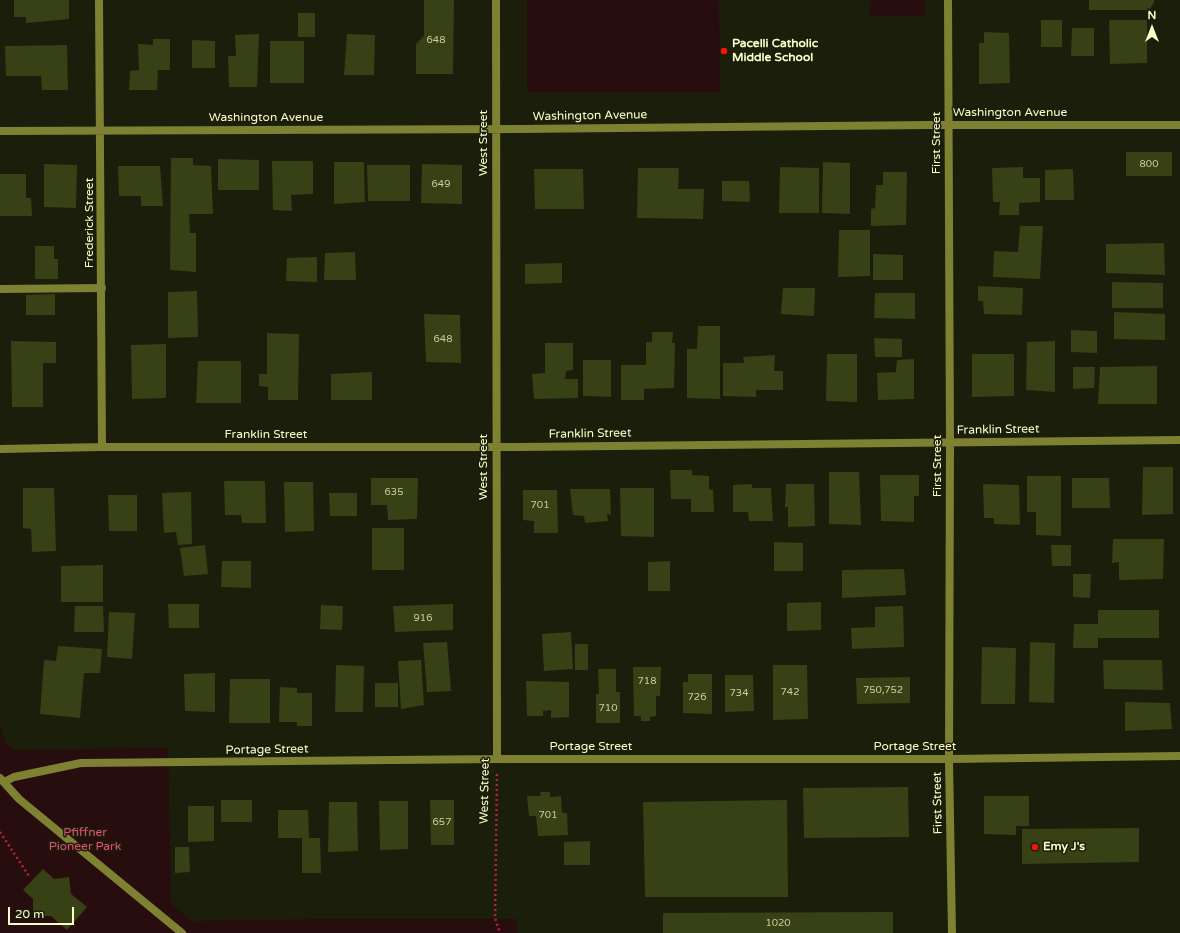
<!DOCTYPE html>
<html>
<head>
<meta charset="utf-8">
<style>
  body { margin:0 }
  #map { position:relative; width:1180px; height:933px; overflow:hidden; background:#1b1e0a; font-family:"Varela Round",sans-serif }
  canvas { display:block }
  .north { position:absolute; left:1132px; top:8px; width:40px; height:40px; -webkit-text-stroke:3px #1b1e0a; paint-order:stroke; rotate:0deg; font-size:11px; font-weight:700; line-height:16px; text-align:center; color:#f9ffc7 }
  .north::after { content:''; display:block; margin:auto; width:14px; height:18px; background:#f9ffc7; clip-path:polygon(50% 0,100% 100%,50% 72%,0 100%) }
  .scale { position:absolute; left:8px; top:907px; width:66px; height:18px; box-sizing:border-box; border:2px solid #f9ffc7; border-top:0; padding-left:5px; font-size:12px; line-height:14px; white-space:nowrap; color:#f9ffc7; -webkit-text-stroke:3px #1b1e0a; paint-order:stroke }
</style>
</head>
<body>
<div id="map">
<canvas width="1180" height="933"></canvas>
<div class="north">N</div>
<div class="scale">20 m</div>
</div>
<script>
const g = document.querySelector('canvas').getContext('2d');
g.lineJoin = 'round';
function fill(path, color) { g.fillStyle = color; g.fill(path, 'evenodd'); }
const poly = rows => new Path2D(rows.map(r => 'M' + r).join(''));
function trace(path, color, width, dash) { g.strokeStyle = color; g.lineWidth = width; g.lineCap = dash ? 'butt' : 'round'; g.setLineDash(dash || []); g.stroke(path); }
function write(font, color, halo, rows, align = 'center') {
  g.font = font + ' "Varela Round",sans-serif'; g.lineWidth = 3; g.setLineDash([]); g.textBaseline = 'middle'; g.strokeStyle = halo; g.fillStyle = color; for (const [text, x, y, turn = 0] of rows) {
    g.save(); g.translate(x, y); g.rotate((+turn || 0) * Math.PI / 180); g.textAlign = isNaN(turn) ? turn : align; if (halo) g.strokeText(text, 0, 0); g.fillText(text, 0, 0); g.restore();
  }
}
const green = poly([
  [527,0,719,0,720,92,527,92],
  [871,0,925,0,925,16,870,16],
  [0,726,6,745,15,750,168,748,171,903,191,921,325,919,517,919,517,933,0,933]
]);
const building = poly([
  [14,0,69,0,69,19,26,23,26,17,14,17],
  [424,0,454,0,453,74,416,74,416,44,424,36],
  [1089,0,1154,0,1154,3,1149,10,1089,10],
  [298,13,315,13,315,37,298,37],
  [1041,20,1062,20,1062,47,1041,47],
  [1109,20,1147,20,1147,63,1110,64],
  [1072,28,1094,28,1094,56,1071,56],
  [984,32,1009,33,1010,83,979,84,979,43,984,43],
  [259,34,257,87,229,87,228,56,236,56,235,35],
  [347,34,375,35,374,75,344,75],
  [153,39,170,39,170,70,158,70,157,90,129,90,130,71,139,70,138,44,153,45],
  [192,40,215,41,215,68,192,68],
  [270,41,304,41,304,83,270,83],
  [67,45,68,90,42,90,41,76,6,76,5,46],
  [1126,152,1172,152,1172,176,1126,176],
  [171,158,193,158,193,165,211,166,213,214,189,214,190,233,196,233,196,272,170,270],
  [218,159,259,160,259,190,218,190],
  [272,161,313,161,313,194,291,195,292,211,273,210],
  [334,162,364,162,365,202,334,204],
  [823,162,850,163,850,214,822,213],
  [44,164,77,165,76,208,44,207],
  [422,164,462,165,462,204,421,203],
  [367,165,410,165,410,201,368,201],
  [118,166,160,166,163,206,141,206,141,196,119,196],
  [780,167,819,168,819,213,779,213],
  [1023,167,1023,178,1040,178,1040,202,1019,203,1019,215,999,215,1000,202,993,202,992,168],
  [638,168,679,168,678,189,704,189,703,219,637,218],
  [534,169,583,169,584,209,535,209],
  [1073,169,1074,200,1045,200,1045,170],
  [883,172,907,172,906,225,871,226,871,209,875,208,876,185,883,185],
  [0,174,26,174,26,198,31,198,32,216,0,216],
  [722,181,749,181,750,202,722,201],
  [1020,226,1043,226,1040,279,993,277,994,251,1018,252],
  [839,230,870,230,870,276,838,277],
  [1164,243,1165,275,1106,273,1106,244],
  [35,246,54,246,54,259,58,259,58,279,35,279],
  [355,252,356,280,324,280,325,253],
  [873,254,903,255,903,280,873,280],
  [317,257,317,282,286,281,287,258],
  [562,263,562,283,525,284,525,264],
  [1112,282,1163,283,1163,308,1112,308],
  [978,286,1023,288,1022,315,984,314,983,301,978,301],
  [783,288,815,288,814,316,781,314],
  [197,291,198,337,168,338,168,292],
  [875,293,915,293,915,319,874,318],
  [55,294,55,315,26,315,26,295],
  [1114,312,1165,314,1165,340,1114,339],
  [424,314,460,315,461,363,426,362],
  [698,326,720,326,720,399,687,398,687,349,697,349],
  [1071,330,1097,331,1097,353,1071,352],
  [652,332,673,332,672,343,675,343,674,388,644,389,644,400,621,400,621,365,646,365,646,342,652,342],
  [267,333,299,334,298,400,268,400,268,387,259,386,259,374,267,374],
  [874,338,902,339,902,357,875,357],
  [11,341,56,342,56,363,43,363,43,407,12,407],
  [1055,341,1055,392,1026,390,1027,342],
  [545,343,573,343,573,370,566,371,565,379,578,379,578,398,534,399,532,374,545,373],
  [166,344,166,398,132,399,131,345],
  [827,354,857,354,857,402,826,401],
  [972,354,1014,354,1014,396,972,397],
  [775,355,774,371,783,371,783,390,756,390,756,397,723,396,723,363,744,363,743,357],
  [914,359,914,399,878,400,877,373,896,372,897,360],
  [583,360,611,360,611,397,583,396],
  [198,361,241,361,241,403,196,403],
  [1157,366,1157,404,1098,404,1100,367],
  [1073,367,1095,367,1094,388,1073,389],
  [372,372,372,400,331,400,331,374],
  [1143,467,1173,467,1173,514,1142,515],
  [670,470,692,470,692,475,709,476,709,490,713,489,714,512,691,512,691,499,671,499],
  [829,472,859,472,861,525,829,524],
  [880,475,919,475,919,496,914,496,914,522,881,521],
  [1027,476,1061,476,1061,536,1036,535,1036,512,1027,512],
  [371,478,418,478,417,519,388,520,387,505,371,505],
  [1072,478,1109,478,1110,508,1072,508],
  [224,481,265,481,266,523,242,523,241,515,225,515],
  [284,482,313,482,314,531,285,532],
  [752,484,752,488,771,488,773,521,749,521,748,512,733,512,733,485],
  [786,484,814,484,815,526,788,527,788,507,785,507],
  [983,484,1019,485,1020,525,994,524,994,518,984,518],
  [23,488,54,488,56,551,32,552,31,529,23,528],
  [620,488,654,488,654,537,621,536],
  [570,489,610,489,611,515,607,514,608,521,585,523,584,516,573,515],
  [523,490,557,490,558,533,534,533,534,521,523,520],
  [191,492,192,544,178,545,176,532,164,533,162,493],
  [329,493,357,493,357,516,330,516],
  [108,495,137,495,137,531,109,531],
  [372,528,404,528,404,570,372,570],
  [1113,539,1164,539,1163,579,1119,580,1119,562,1112,563],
  [774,542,803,543,803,571,774,571],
  [205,545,208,574,184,576,180,548],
  [1051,545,1071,545,1071,566,1052,566],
  [222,561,251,561,251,588,221,587],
  [670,561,670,591,648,591,648,562],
  [103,565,103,602,61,602,61,566],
  [904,569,906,595,842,598,842,570],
  [1073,574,1091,574,1090,598,1073,597],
  [821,602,821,630,787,631,787,603],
  [168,604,199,604,199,628,169,628],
  [453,604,453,630,395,632,393,606],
  [321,605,343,606,342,630,320,629],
  [75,606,103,606,104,632,74,632],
  [903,606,904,647,852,649,851,628,875,627,875,607],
  [1098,610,1159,610,1159,638,1098,638,1098,648,1073,648,1074,624,1098,624],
  [109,612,135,613,132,659,107,657],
  [571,632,573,669,544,671,542,634],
  [447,642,451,691,427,692,423,643],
  [1030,642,1055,643,1054,703,1029,702],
  [575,644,588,644,588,670,575,670],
  [58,646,102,649,100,673,84,673,80,718,40,714,44,660,56,661],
  [982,647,1016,648,1015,704,981,704],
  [421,660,424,705,401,709,398,661],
  [1103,660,1162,660,1163,690,1104,689],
  [336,665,364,666,363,712,335,712],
  [773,665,807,665,808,719,773,720],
  [633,667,661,667,660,696,656,696,656,716,650,717,650,721,641,721,641,716,634,716],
  [598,669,616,669,616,692,620,692,620,723,596,723,596,694,599,694],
  [215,673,215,712,185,711,184,674],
  [688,674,712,674,712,714,683,713,683,682,688,682],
  [725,675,753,675,754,711,725,712],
  [910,677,910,703,857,704,856,678],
  [230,679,270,679,270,723,229,723],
  [526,681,569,682,569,717,551,718,551,710,543,711,543,716,527,716],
  [375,683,398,683,398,707,375,707],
  [280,687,297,688,297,693,312,693,312,726,297,726,297,722,279,722],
  [1125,702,1170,703,1172,729,1125,731],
  [908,787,909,837,804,838,803,788],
  [540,792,550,792,550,797,561,796,562,813,567,813,568,835,538,836,536,816,529,816,527,796,541,796],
  [984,796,1029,796,1029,826,1016,826,1016,835,984,834],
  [221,800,252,800,252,822,221,822],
  [430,800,454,800,454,845,431,845],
  [787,800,788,897,645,897,643,802],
  [379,801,408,801,408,849,380,850],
  [329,802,357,802,358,851,328,852],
  [188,806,214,806,214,841,188,842],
  [278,810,308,810,309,838,320,838,321,873,302,873,302,838,278,838],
  [1139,828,1139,862,1022,864,1022,829],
  [590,841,590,865,564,865,564,842],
  [175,847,189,847,190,872,175,873],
  [43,869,54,879,69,877,71,894,87,907,67,930,51,916,33,916,33,899,23,890],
  [893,912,893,933,663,933,663,913]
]);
const path = poly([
  [497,774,495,918,500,933],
  [0,832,29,876]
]);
const service = poly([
  [0,289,102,288]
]);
const minor = poly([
  [99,0,102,447],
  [496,0,497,759],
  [0,131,518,129,929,125,1180,125],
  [0,449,102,447,520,447,1180,440],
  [0,778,19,799,182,933],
  [4,782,14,777,81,763,497,759,949,759,950,442,948,0]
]);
const tertiary = poly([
  [952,933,949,759,1180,756]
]);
const markers = [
  [724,51,4,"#f21600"],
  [1035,847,4,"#f21600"]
];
const numberNames = [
  ["648",436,40],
  ["800",1149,164],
  ["649",441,184],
  ["648",443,339],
  ["635",394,492],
  ["701",540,505],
  ["916",423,618],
  ["718",647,681],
  ["750,752",883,690],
  ["742",790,692],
  ["734",739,693],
  ["726",697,697],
  ["710",608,708],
  ["701",548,815],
  ["657",442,822],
  ["1020",778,923]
];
const poiNames = [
  ["Pacelli Catholic",732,44],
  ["Middle School",732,58],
  ["Emy J's",1043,847]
];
const streetNames = [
  ["Washington Avenue",1010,113],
  ["Washington Avenue",590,116,-1],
  ["Washington Avenue",266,118],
  ["West Street",484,143,-90],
  ["First Street",937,143,-90],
  ["Frederick Street",90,223,-90],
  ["Franklin Street",998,430,-1],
  ["Franklin Street",590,434,-1],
  ["Franklin Street",266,435],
  ["First Street",938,466,-90],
  ["West Street",484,467,-90],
  ["Portage Street",591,747],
  ["Portage Street",915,747],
  ["Portage Street",267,750,-1],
  ["West Street",485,791,-89],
  ["First Street",938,803,-91]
];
const parkNames = [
  ["Pfiffner",85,833],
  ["Pioneer Park",85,847]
];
fill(green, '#280d0e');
fill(building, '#384015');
trace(path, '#b5252f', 2.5, [2, 3]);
trace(service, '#7e8032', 8);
trace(minor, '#7e8032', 8);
trace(tertiary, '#7e8032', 8);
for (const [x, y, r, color] of markers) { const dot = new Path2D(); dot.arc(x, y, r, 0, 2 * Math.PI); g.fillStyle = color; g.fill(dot); trace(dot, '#1b1e0a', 1.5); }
write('10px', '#c9cf9a', null, numberNames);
write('bold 12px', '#f9ffc7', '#1b1e0a', poiNames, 'left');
write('12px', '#f9ffc7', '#1b1e0a', streetNames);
write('12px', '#e54d74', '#1b1e0a', parkNames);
</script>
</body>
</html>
